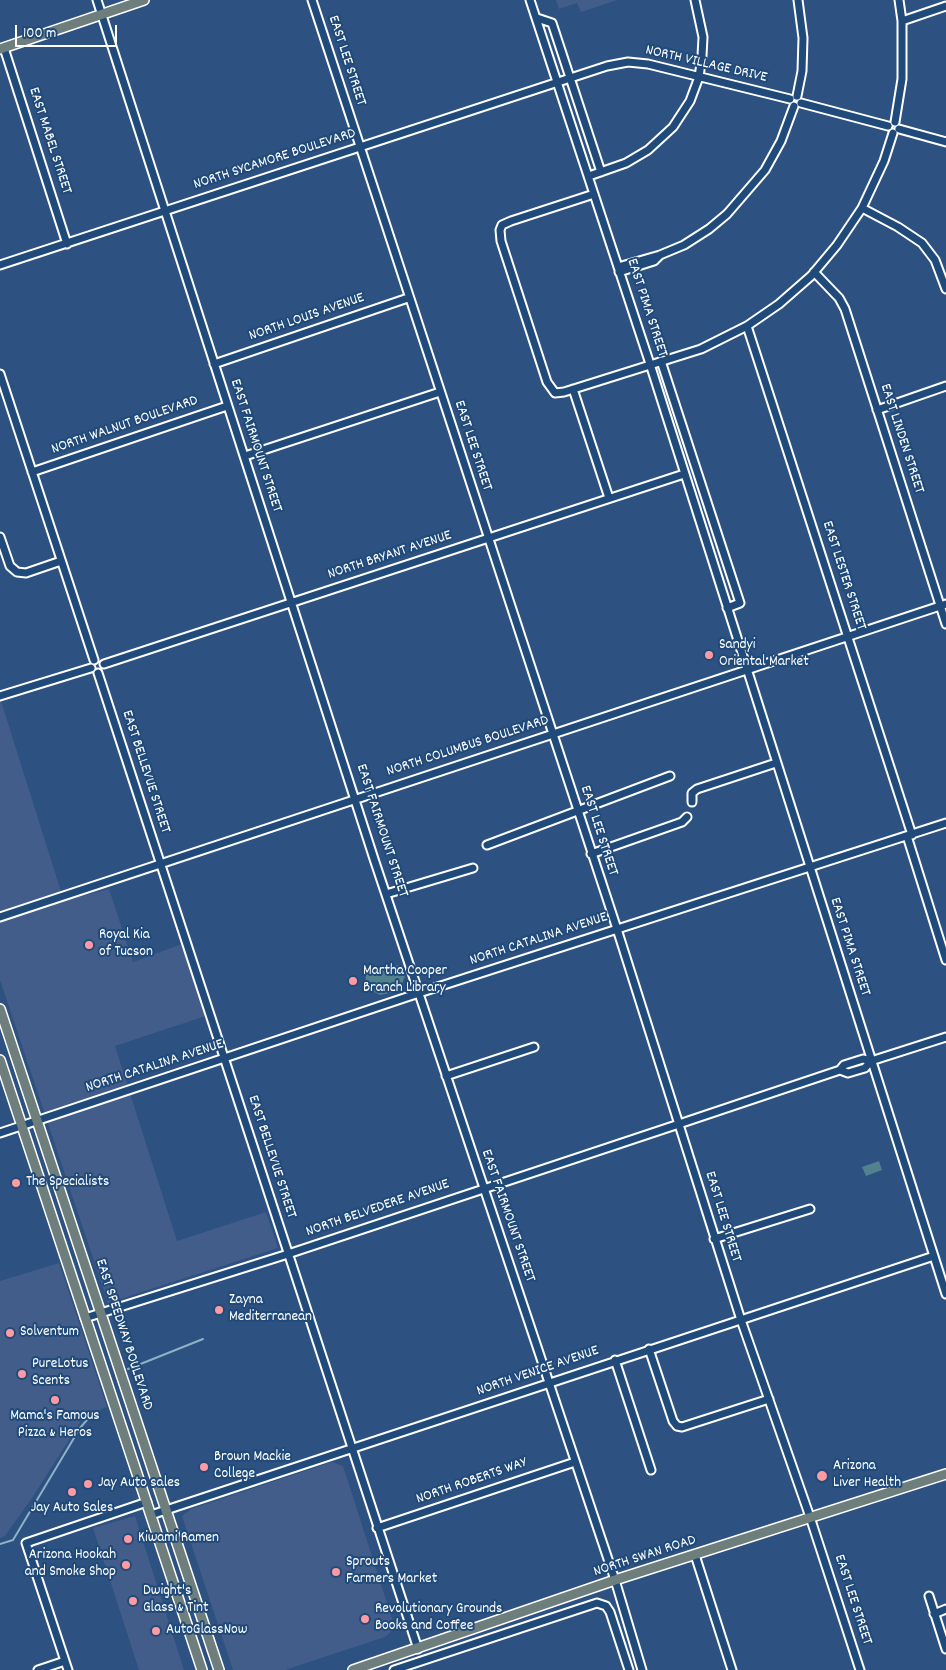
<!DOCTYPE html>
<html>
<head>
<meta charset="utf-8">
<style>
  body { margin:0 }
  #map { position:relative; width:946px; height:1670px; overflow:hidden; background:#2d5180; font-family:Dekko,sans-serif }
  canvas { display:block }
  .scale { position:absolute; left:15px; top:25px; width:102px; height:22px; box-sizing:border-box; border:2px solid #fff; border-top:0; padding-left:6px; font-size:15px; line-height:18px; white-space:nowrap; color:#fff; -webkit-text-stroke:4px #1f4a7a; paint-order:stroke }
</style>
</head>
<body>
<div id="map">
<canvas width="946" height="1670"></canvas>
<div class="scale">100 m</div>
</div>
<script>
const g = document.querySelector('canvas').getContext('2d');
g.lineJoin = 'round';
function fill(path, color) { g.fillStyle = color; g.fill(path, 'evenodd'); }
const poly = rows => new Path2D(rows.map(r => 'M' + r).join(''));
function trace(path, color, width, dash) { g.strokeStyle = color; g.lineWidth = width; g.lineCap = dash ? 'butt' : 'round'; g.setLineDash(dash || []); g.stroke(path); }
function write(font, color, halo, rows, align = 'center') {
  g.font = font + ' Dekko,sans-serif'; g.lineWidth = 4; g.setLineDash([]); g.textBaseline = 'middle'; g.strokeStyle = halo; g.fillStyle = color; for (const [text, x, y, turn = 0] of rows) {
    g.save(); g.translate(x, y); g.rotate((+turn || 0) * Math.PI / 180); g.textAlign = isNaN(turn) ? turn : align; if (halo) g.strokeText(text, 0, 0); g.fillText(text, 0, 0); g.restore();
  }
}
const built = poly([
  [556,0,617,0,581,12,577,3,559,9],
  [0,698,64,901,109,889,133,962,182,944,206,1016,115,1046,177,1241,266,1212,278,1248,108,1303,0,980],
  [59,1263,107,1407,85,1415,32,1498,5,1536,0,1538,0,1281],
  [332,1462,343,1466,395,1628,385,1637,285,1670,233,1670,182,1516,191,1509],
  [135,1516,184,1670,139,1670,93,1528]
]);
const green = poly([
  [403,965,405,976,402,984,394,992,380,995,365,987,366,974,375,967],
  [879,1161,882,1170,866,1176,862,1167]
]);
const stream = poly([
  [128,1369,203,1339],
  [0,1544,13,1540,80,1428,92,1414]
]);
const minor = poly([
  [97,0,375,862,615,1580,642,1670],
  [312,0,617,929,741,1320,810,1517,860,1670],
  [530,0,650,364,946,1294],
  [537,18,552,23,601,172],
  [902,21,946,6],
  [4,48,67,244],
  [797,96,802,71,803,38,798,0],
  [801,103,888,126],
  [895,122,902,79,902,21,899,0],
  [899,129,946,142],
  [589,176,626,163,648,150,673,127,690,101,699,77,702,56,703,37,695,0],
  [594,194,511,221,502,225,500,230,501,241,547,382,555,393,564,392,701,349,747,326,779,304,811,276,837,245,862,208,884,161,893,133],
  [862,208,898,227,922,243,935,260,946,289],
  [0,265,607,66,628,62,648,64,790,99],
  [618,267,660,255,684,245,709,229,727,214,765,170,781,141,794,106],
  [619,272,654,261,660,255],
  [814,272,839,298,845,309,946,624],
  [747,326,912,835],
  [661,361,740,603,727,608],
  [214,364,408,298],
  [0,374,94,660],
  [573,389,609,498],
  [877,410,946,386],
  [245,456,440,392],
  [32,472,227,406],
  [0,537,10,566,17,572,26,573,61,561],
  [104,664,684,474],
  [98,673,418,1649],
  [0,696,91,668],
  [692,802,692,793,697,789,776,763],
  [907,836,946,960],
  [487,845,670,776],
  [591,854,682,822,687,817],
  [386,894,473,868],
  [0,917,946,604],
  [871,1061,946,1037],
  [446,1076,534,1047],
  [0,1133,419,993,946,823],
  [714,1239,810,1209],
  [85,1318,288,1254,679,1124,840,1070,844,1065,863,1059,871,1061,865,1068,848,1073,840,1070],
  [649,1349,673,1421,677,1426,682,1427,769,1399],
  [615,1360,651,1470],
  [151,1515,934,1256],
  [377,1528,575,1462],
  [695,1555,732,1670],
  [929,1596,946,1649],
  [934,1614,946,1609],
  [38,1670,65,1661],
  [68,1670,26,1543,147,1502],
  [394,1670,597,1603,606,1606,610,1612,629,1670]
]);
const major = poly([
  [0,49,144,0],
  [0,1009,219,1670],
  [0,1060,202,1670],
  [353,1670,615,1580,946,1474]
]);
const markers = [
  [709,655,5,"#ff9aa2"],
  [89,945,5,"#ff9aa2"],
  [353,981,5,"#ff9aa2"],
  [16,1183,5,"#ff9aa2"],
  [219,1310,5,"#ff9aa2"],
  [10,1333,5,"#ff9aa2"],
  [22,1374,5,"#ff9aa2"],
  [55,1400,5,"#ff9aa2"],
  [204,1467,5,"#ff9aa2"],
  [822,1476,6,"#ff9aa2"],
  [88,1484,5,"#ff9aa2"],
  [72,1492,5,"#ff9aa2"],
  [128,1539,5,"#ff9aa2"],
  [126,1565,5,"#ff9aa2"],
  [336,1572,5,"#ff9aa2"],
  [133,1601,5,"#ff9aa2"],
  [365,1619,5,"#ff9aa2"],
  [156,1631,5,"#ff9aa2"]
];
const streetNames = [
  ["EAST LEE STREET",346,61,72],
  ["NORTH VILLAGE DRIVE",706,65,13],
  ["EAST MABEL STREET",49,141,72],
  ["NORTH SYCAMORE BOULEVARD",275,160,-18],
  ["EAST PIMA STREET",646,308,72],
  ["NORTH LOUIS AVENUE",307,318,-19],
  ["NORTH WALNUT BOULEVARD",125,426,-19],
  ["EAST LINDEN STREET",901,439,72],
  ["EAST FAIRMOUNT STREET",255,446,72],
  ["EAST LEE STREET",472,446,72],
  ["NORTH BRYANT AVENUE",390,556,-18],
  ["EAST LESTER STREET",843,576,72],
  ["NORTH COLUMBUS BOULEVARD",468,747,-18],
  ["EAST BELLEVUE STREET",145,772,72],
  ["EAST FAIRMOUNT STREET",381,831,72],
  ["EAST LEE STREET",598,831,72],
  ["NORTH CATALINA AVENUE",539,940,-18],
  ["EAST PIMA STREET",849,947,72],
  ["NORTH CATALINA AVENUE",155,1067,-18],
  ["EAST BELLEVUE STREET",271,1157,72],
  ["NORTH BELVEDERE AVENUE",378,1209,-19],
  ["EAST FAIRMOUNT STREET",507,1216,71],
  ["EAST LEE STREET",722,1217,73],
  ["EAST SPEEDWAY BOULEVARD",123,1335,72],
  ["NORTH VENICE AVENUE",538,1372,-19],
  ["NORTH ROBERTS WAY",472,1482,-19],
  ["NORTH SWAN ROAD",645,1557,-18],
  ["EAST LEE STREET",852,1600,72]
];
const poiNames = [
  ["Sandyi",719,646],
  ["Oriental Market",719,663],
  ["Royal Kia",99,936],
  ["of Tucson",99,953],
  ["Martha Cooper",363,972],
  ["Branch Library",363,989],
  ["The Specialists",26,1183],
  ["Zayna",229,1301],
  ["Mediterranean",229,1318],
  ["Solventum",20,1333],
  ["PureLotus",32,1365],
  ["Scents",32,1382],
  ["Mama's Famous",55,1417,"center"],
  ["Pizza & Heros",55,1434,"center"],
  ["Brown Mackie",214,1458],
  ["College",214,1475],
  ["Arizona",833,1467],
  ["Liver Health",833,1484],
  ["Jay Auto sales",98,1484],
  ["Jay Auto Sales",72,1509,"center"],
  ["Kiwami Ramen",138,1539],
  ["Arizona Hookah",116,1556,"right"],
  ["and Smoke Shop",116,1573,"right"],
  ["Sprouts",346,1563],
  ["Farmers Market",346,1580],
  ["Dwight's",143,1592],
  ["Glass & Tint",143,1609],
  ["Revolutionary Grounds",375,1610],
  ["Books and Coffee",375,1627],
  ["AutoGlassNow",166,1631]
];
fill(built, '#425d89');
fill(green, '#52828d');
trace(stream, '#8fb1c5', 2);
trace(minor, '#fff', 11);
trace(major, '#fff', 12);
trace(minor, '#1f4a7a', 7);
trace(major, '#6d7e7c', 9);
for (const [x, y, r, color] of markers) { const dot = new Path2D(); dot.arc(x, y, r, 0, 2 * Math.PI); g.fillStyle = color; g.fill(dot); trace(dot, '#1f4a7a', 2); }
write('15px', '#fff', '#1f4a7a', streetNames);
write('15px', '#fff', '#1f4a7a', poiNames, 'left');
</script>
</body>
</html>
